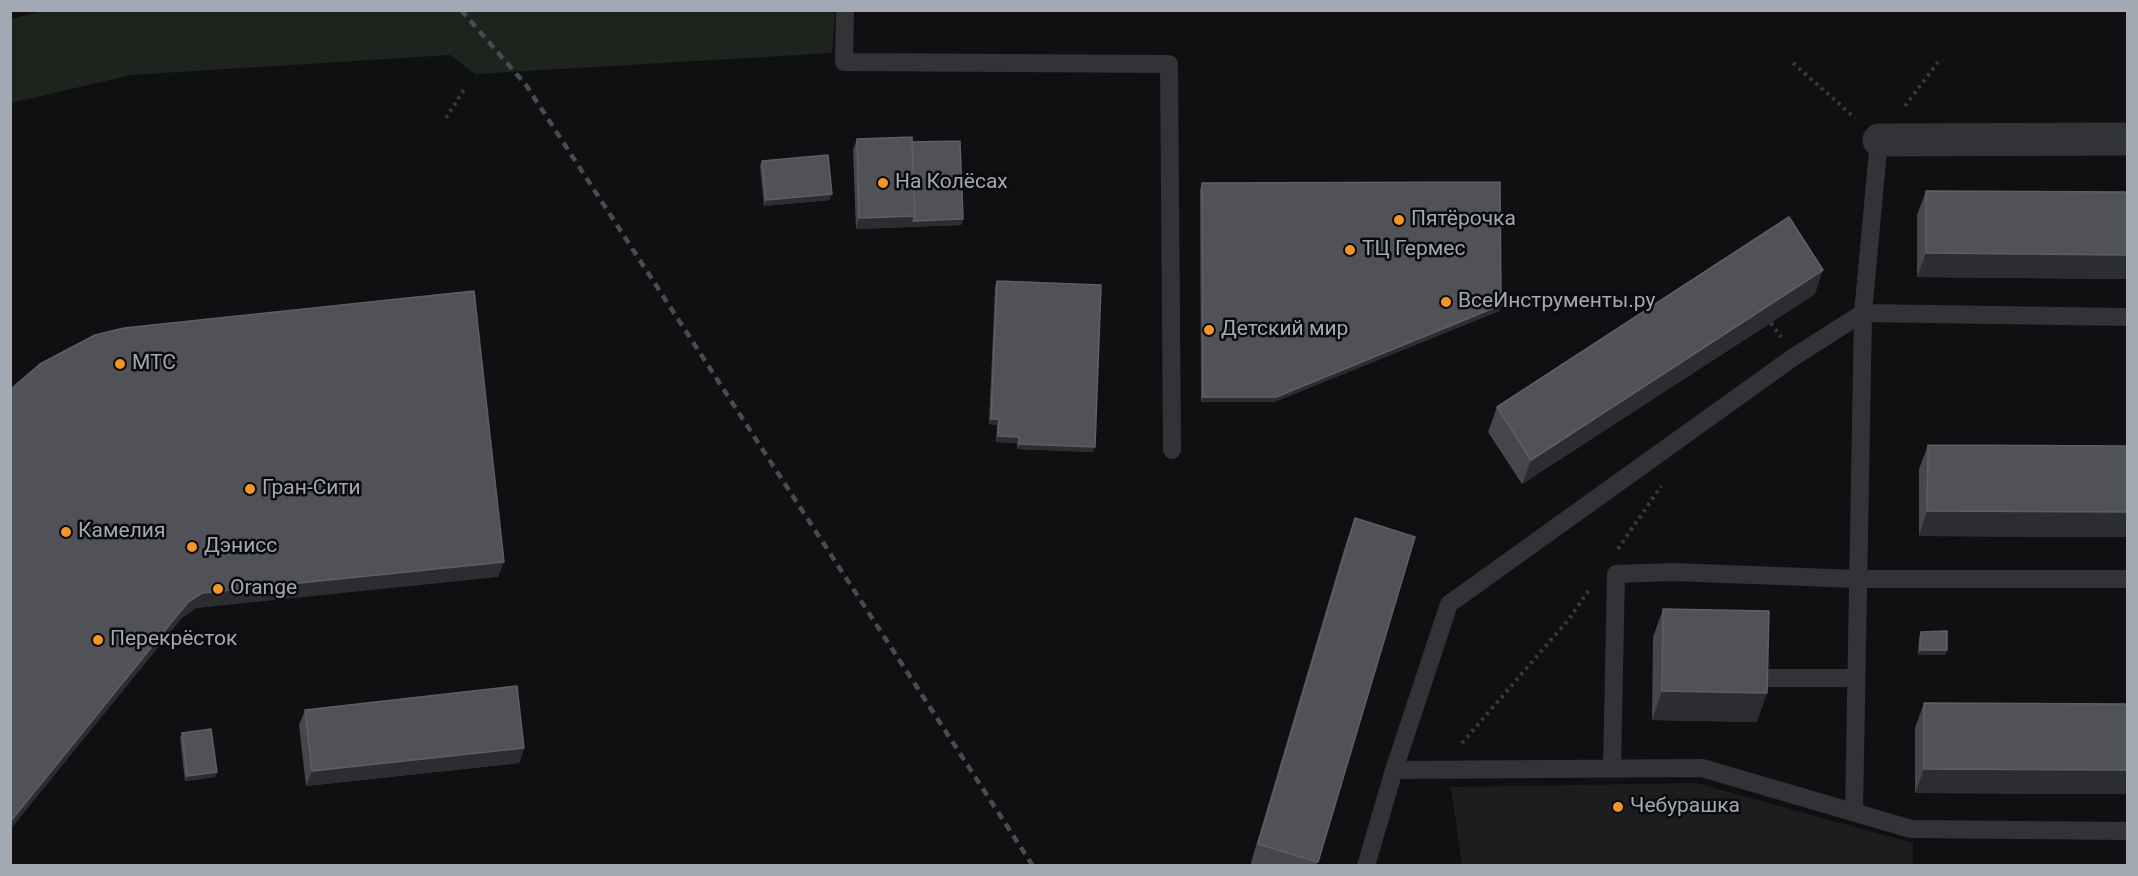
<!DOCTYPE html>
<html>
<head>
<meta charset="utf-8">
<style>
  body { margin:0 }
  #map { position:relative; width:2138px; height:876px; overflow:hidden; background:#101012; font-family:Roboto,sans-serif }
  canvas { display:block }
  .frame { position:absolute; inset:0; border:12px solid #a1a9b3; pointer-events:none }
</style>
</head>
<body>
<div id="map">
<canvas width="2138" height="876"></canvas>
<div class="frame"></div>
</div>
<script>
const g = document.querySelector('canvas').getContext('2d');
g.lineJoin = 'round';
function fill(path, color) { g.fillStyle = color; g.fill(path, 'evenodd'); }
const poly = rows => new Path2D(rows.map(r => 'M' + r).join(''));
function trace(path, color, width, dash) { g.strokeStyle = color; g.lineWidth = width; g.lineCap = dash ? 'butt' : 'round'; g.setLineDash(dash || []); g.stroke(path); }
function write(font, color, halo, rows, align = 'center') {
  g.font = font + ' Roboto,sans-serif'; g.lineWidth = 5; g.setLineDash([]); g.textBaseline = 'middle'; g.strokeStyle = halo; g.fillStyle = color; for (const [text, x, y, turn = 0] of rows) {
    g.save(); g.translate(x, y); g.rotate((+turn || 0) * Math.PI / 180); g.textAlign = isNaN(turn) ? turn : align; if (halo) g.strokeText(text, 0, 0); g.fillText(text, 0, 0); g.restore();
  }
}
const built = poly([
  [1696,783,1913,843,1913,865,1462,865,1451,787]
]);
const green = poly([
  [831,11,835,15,832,53,475,74,450,55,131,75,11,103,11,19,41,11]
]);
const path = poly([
  [1793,63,1855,118],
  [1905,106,1938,62],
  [446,118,465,88],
  [1771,323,1781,337],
  [1618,549,1661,486],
  [1462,743,1569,619,1589,590]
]);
const lane = poly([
  [845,10,844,62,1169,64,1172,450],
  [1758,678,1856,678],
  [1612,768,1616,574,1673,572,1857,579,2128,579],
  [1394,770,1449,604,1795,356,1863,313,2128,317],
  [1854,812,1863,313,1879,140],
  [1366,866,1394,770,1702,768,1911,829,2128,831]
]);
const street = poly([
  [1879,140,2128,139]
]);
const rail = poly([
  [461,10,526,85,1033,866]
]);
const wall = poly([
  [857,139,912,142,963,219,961,225,856,229,853,150],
  [762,161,830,200,764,206,760,166],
  [1202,183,1501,305,1499,311,1274,402,1201,402,1200,189],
  [1926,191,2127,192,2127,279,1917,277,1917,215],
  [997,281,1093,452,1017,449,1017,443,996,442,997,425,989,424,995,287],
  [1815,294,1522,484,1488,432,1497,407],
  [1928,445,2127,446,2127,537,1919,536,1919,469],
  [1355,518,1415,537,1316,866,1250,866,1346,543],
  [1663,609,1757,722,1652,720,1653,637],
  [1921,632,1947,650,1945,655,1918,655,1919,637],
  [1924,703,2127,704,2127,794,1915,793,1915,728],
  [305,710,524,748,519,763,306,786,299,725],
  [182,733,217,772,215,777,185,781,180,738]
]);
const shadedWall = poly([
  [832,194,830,200,764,206,766,200],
  [915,216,963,219,961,225,856,229,859,218],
  [1926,253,2127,255,2127,279,1917,277],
  [1823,270,1815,294,1522,484,1531,460],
  [1501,305,1499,311,1274,402,1201,402,1203,397],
  [991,419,999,419,997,425,989,424],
  [998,436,1019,437,1017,443,996,442],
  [1019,444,1095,447,1093,452,1017,449],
  [1927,511,2127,512,2127,537,1919,536],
  [504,562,498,577,197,608,182,618,10,830,10,822,188,602,202,593],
  [1920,650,1947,650,1945,655,1918,655],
  [1662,691,1767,693,1757,722,1652,720],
  [524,748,519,763,306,786,312,771],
  [1924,769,2127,770,2127,794,1915,793],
  [217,772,215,777,185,781,187,776]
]);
const building = poly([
  [912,137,915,216,859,218,857,139,912,137],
  [960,141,963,219,913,221,915,216,912,142,960,141],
  [828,155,832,194,766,200,762,161,828,155],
  [1500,182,1501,305,1276,397,1203,397,1202,183,1500,182],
  [1926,191,2127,192,2127,255,1926,253,1926,191],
  [1789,217,1823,270,1531,460,1497,407,1789,217],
  [997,281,1101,285,1095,447,1019,444,1019,437,998,436,999,419,991,419,997,281],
  [474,291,504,562,202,593,188,602,10,822,10,390,11,389,40,364,95,335,124,328,474,291],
  [1928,445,2127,446,2127,512,1927,511,1928,445],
  [1355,518,1415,537,1318,862,1258,844,1355,518],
  [1663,609,1769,611,1767,693,1662,691,1663,609],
  [1947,631,1947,650,1920,650,1921,632,1947,631],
  [517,686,524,748,312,771,305,710,517,686],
  [1924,703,2127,704,2127,770,1924,769,1924,703],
  [211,729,217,772,187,776,182,733,211,729]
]);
const markers = [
  [883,183,6,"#f39627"],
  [1399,220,6,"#f39627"],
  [1350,250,6,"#f39627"],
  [1446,302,6,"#f39627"],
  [1209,330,6,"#f39627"],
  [120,364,6,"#f39627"],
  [250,489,6,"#f39627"],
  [66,532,6,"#f39627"],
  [192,547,6,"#f39627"],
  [218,589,6,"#f39627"],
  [98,640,6,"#f39627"],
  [1618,807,6,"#f39627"]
];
const poiNames = [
  ["На Колёсах",895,183],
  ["Пятёрочка",1411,220],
  ["ТЦ Гермес",1362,250],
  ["ВсеИнструменты.ру",1458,302],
  ["Детский мир",1221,330],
  ["МТС",132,364],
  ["Гран-Сити",262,489],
  ["Камелия",78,532],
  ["Дэнисс",204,547],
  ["Orange",230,589],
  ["Перекрёсток",110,640],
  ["Чебурашка",1630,807]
];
fill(built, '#1c1d1f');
fill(green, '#1d241d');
trace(path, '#373a3e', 4, [3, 4.5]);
trace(lane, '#313337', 18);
trace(street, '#313337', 33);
trace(rail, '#484b50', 4.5, [8, 6]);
fill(wall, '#46474d');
fill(shadedWall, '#2c2d31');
fill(building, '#505258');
trace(building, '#5c6066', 1.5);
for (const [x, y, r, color] of markers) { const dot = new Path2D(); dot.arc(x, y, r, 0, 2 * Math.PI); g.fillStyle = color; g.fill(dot); trace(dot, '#0b0b0d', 2); }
write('21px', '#a1a9b3', '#0b0b0d', poiNames, 'left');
</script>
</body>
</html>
